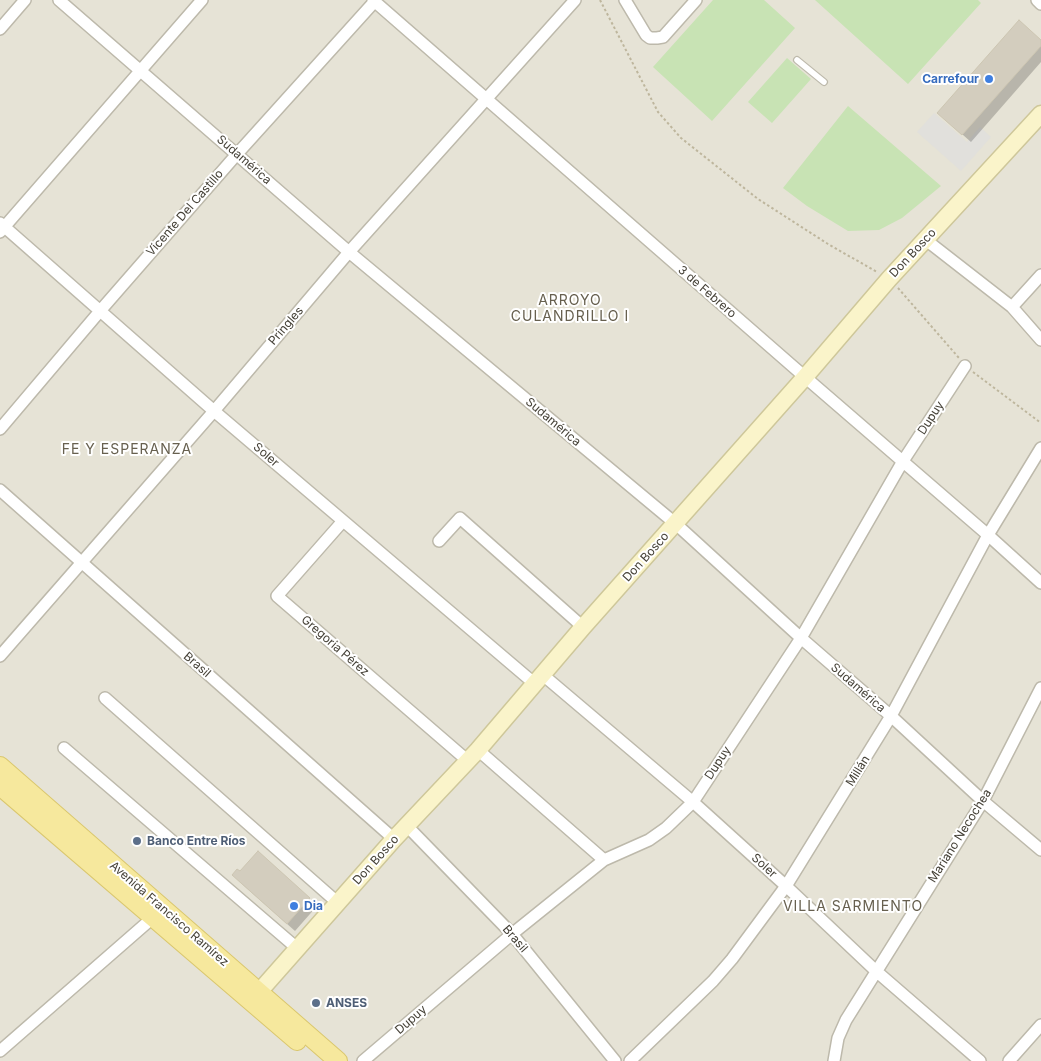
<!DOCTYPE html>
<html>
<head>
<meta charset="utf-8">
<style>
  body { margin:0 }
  canvas { display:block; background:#f2f0e8 }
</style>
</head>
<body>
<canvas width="1041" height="1061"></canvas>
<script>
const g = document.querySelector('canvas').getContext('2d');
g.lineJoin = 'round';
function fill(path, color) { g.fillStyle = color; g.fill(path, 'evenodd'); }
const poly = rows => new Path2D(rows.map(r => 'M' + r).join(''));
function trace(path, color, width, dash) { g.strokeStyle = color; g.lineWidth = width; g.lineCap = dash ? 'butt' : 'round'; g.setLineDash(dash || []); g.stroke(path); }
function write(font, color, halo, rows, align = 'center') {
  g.font = font + ' Inter,sans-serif'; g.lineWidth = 4; g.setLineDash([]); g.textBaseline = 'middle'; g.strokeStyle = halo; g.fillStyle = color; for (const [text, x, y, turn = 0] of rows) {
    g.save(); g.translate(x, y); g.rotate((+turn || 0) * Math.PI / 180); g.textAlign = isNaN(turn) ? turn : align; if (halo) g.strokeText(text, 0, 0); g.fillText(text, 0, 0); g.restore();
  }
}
const residential = poly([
  [0,0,1041,0,1041,1061,0,1061]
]);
const green = poly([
  [713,0,764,0,795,28,712,121,653,67],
  [815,0,978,0,981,3,908,84],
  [787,58,811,79,772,123,748,102],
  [848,106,941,186,902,218,879,230,848,231,807,206,783,188]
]);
const parking = poly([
  [934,113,967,142,980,127,991,137,961,171,917,132]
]);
const shadow = poly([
  [1041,41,1041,62,971,142,946,120],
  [258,853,317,906,295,931,241,883,240,873]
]);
const building = poly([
  [1019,20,1041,40,1041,46,962,135,937,113,1019,20],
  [258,851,310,898,287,924,232,875,237,869,240,871,258,851]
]);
const path = poly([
  [600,0,658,112,681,138,758,199,828,244,877,272],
  [898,288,959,358],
  [973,372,1041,423]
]);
const lane = poly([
  [797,60,824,82]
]);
const street = poly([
  [59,0,349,252,676,524,801,638,891,716,983,801,1041,850],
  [373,0,805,377,988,535,1041,583],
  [625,0,646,35,650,38,657,38,663,37,696,0],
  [1037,0,1041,4],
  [0,29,25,0],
  [0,223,214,411,535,684],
  [0,232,202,0],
  [926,240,1012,307,1041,340],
  [1012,307,1041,275],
  [0,429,100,311,237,154,375,1],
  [0,490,394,839],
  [343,521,277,596,468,761],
  [439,541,460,518,583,627],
  [0,656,214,411,349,252,575,0],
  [543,675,693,802,786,886,876,971,980,1061],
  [105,698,338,903],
  [64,748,298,949],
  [478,750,604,860],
  [407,826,512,934,615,1061],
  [0,1051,157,914],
  [363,1061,512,934,604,860,649,840,666,828,693,802,801,638,903,461,965,366],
  [630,1061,713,981,732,959,786,886,891,716,988,535,1041,448],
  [834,1061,838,1038,846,1020,983,801,1041,688],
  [1009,1061,1041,1025]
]);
const secondary = poly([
  [251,1001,394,839,478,750,583,627,805,377,889,279,1041,114]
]);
const primary = poly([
  [0,766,338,1061],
  [0,786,297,1041]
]);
const markers = [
  [989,79,5,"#3f7fe0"],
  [137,841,5,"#5c6f8a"],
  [294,906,5,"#3f7fe0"],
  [316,1003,5,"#5c6f8a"]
];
const shopNames = [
  ["Carrefour",979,79],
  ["Dia",304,906,"left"]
];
const streetNames = [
  ["Sudamérica",244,160,41],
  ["Vicente Del Castillo",185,213,-49],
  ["Don Bosco",913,253,-47],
  ["3 de Febrero",707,292,41],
  ["Pringles",286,326,-49],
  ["Dupuy",931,418,-57],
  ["Sudamérica",553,422,40],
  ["Soler",266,455,41],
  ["Don Bosco",646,557,-48],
  ["Gregoria Pérez",335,646,41],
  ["Brasil",197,665,41],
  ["Sudamérica",858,688,41],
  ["Dupuy",718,763,-57],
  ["Millán",858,771,-58],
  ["Mariano Necochea",960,836,-58],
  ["Don Bosco",376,860,-48],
  ["Soler",764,866,42],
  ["Avenida Francisco Ramírez",169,914,41],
  ["Brasil",515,939,49],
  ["Dupuy",411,1020,-41]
];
const serviceNames = [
  ["Banco Entre Ríos",147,841],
  ["ANSES",326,1003]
];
const neighbourhoodNames = [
  ["ARROYO",570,301],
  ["CULANDRILLO I",570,317],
  ["FE Y ESPERANZA",127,450],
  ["VILLA SARMIENTO",853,907]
];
fill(residential, '#e6e3d6');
fill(green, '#c8e3b4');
fill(parking, '#e1e0dc');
fill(shadow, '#0003');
fill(building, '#d3cdbe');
trace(building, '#cdc6b2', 1);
trace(lane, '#bdb9ab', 8);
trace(street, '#bdb9ab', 14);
trace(secondary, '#cec79a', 19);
trace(primary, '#dac76e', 20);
trace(path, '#beb69d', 2, [2.5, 2.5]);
trace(lane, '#fff', 5.5);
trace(street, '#fff', 11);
trace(secondary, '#faf4ca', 16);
trace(primary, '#f6e89d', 18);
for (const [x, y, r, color] of markers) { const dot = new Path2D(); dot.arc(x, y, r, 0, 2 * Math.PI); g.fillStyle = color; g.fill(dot); trace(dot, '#fff', 2); }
write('bold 12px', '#366cbe', '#fff', shopNames, 'right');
write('12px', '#454137', '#fff', streetNames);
write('bold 12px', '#4e5e75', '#fff', serviceNames, 'left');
g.letterSpacing = '1px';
write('14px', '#67604f', '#fff', neighbourhoodNames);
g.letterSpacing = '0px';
</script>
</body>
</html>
